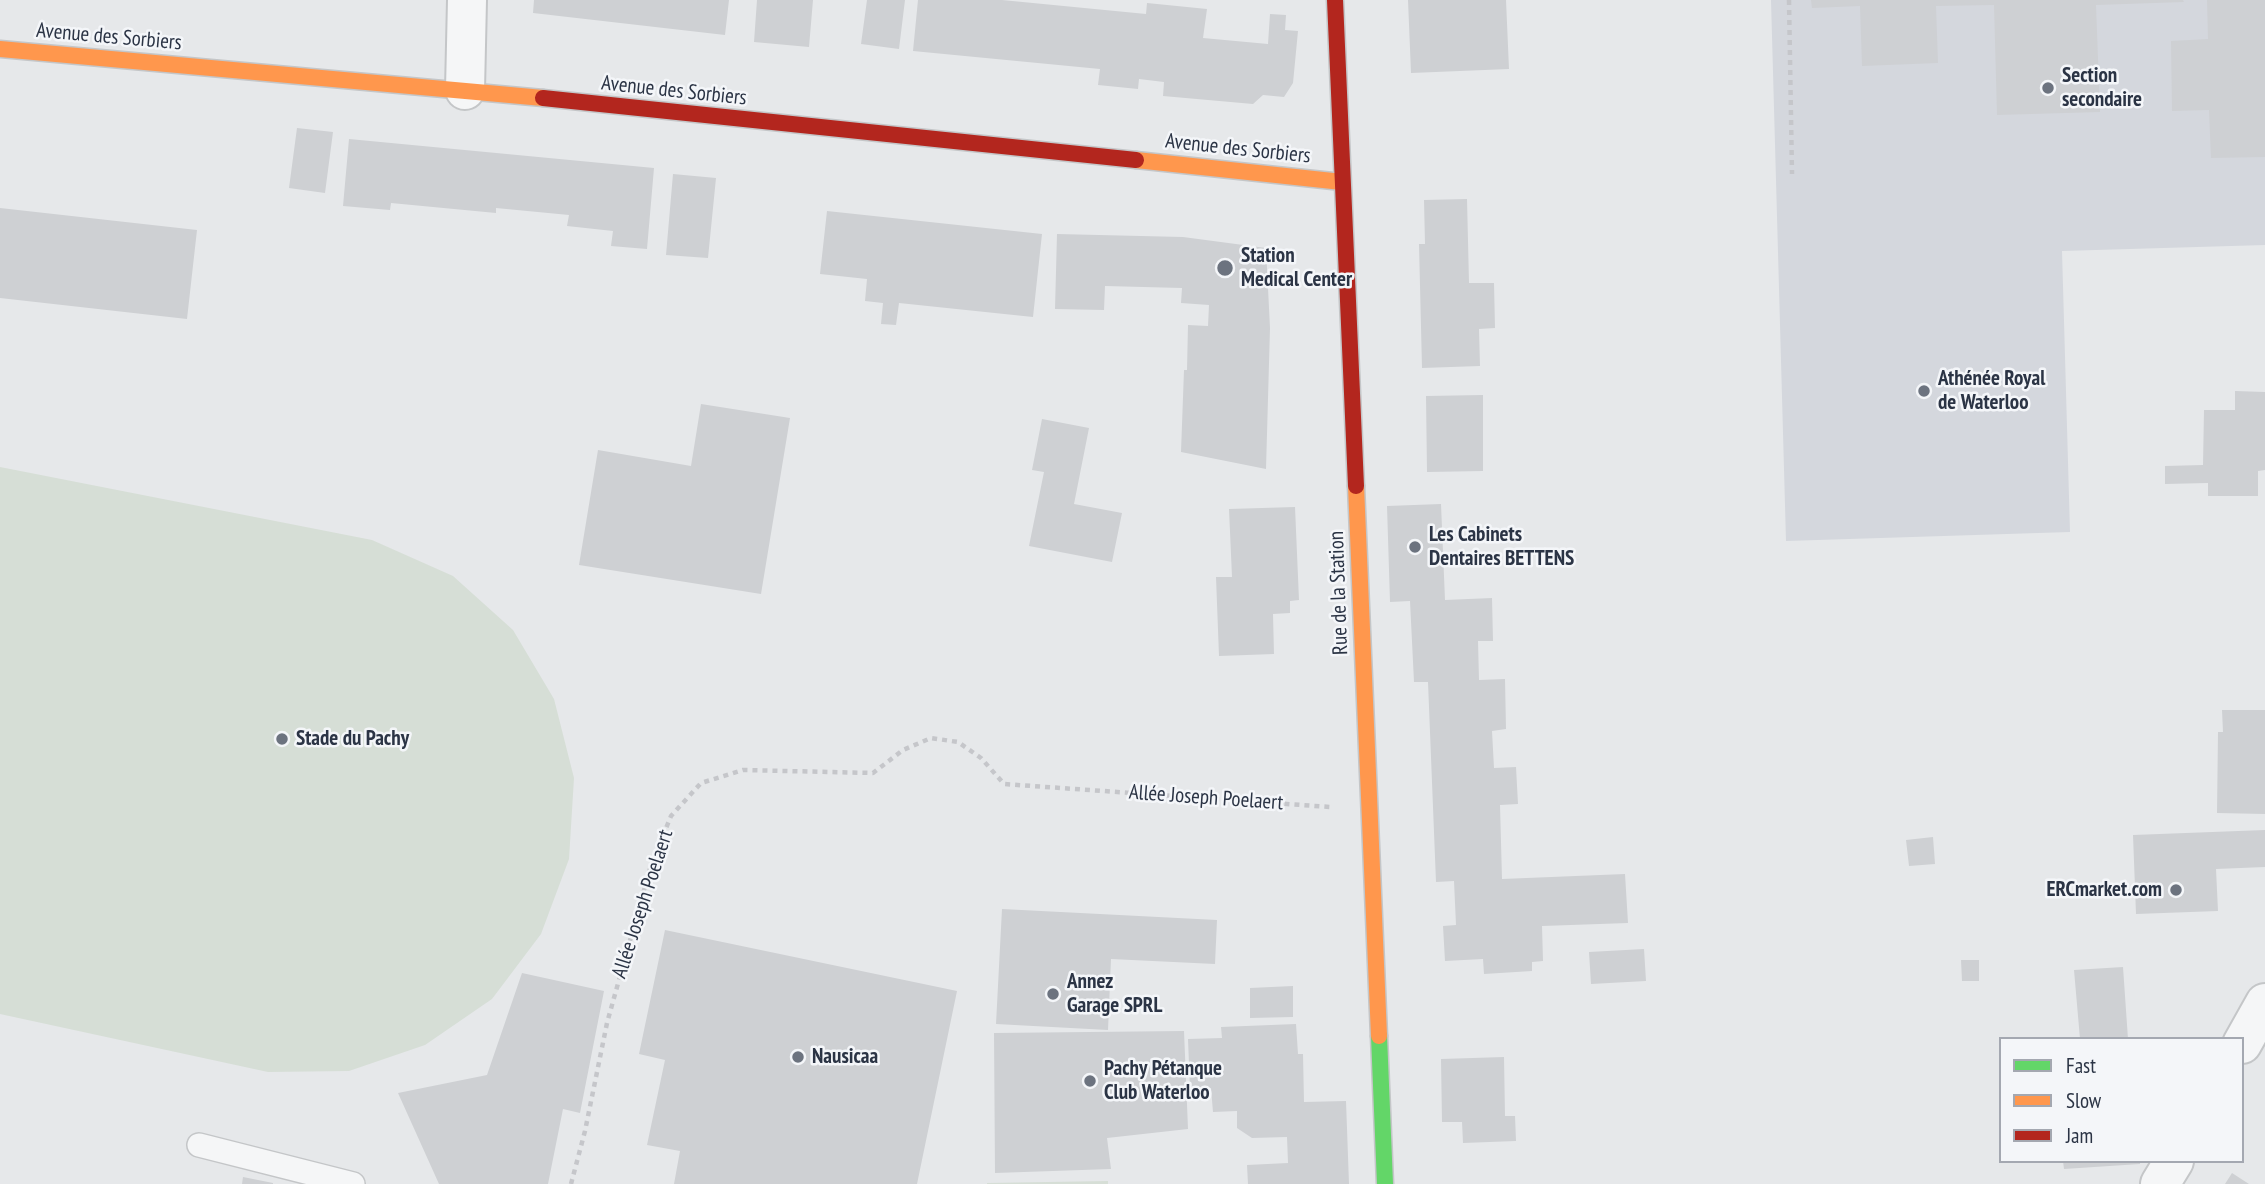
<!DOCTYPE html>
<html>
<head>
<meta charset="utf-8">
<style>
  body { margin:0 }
  #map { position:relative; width:2265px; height:1184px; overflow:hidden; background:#e6e8ea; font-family:"PT Sans Narrow",sans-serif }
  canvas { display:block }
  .legend { position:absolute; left:1999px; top:1037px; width:245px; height:126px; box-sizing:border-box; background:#f4f6f9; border:2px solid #a4a8b1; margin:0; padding:9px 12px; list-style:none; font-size:21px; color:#2b3445 }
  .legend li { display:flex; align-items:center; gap:14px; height:35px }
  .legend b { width:35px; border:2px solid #a4a8b1 }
</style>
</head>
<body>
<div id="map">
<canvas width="2265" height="1184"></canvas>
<ul class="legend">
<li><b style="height:9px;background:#63d668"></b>Fast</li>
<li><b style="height:9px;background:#ff974d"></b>Slow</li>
<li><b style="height:9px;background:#b3261e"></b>Jam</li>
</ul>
</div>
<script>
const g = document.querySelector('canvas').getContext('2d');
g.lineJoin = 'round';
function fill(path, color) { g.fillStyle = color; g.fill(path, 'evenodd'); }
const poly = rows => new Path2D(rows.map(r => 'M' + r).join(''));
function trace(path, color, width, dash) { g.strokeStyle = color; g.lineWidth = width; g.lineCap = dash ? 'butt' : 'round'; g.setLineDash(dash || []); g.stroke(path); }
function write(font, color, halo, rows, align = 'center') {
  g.font = font + ' "PT Sans Narrow",sans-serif'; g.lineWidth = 5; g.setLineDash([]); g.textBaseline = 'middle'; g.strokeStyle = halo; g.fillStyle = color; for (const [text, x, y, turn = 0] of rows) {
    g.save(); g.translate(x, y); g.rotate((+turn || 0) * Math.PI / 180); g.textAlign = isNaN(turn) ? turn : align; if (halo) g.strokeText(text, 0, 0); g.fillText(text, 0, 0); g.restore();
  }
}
const built = poly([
  [1771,0,2265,0,2265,245,2062,251,2070,532,1786,541]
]);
const green = poly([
  [0,467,372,540,453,576,513,630,554,699,574,778,569,859,541,934,492,999,425,1045,349,1071,268,1072,0,1014],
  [1108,1181,1108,1184,987,1184,987,1183]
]);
const building = poly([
  [534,0,729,0,725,35,533,13],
  [757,0,813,0,809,47,754,42],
  [867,0,905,0,899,49,861,44],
  [918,0,1002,0,1146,14,1147,3,1207,9,1203,38,1268,44,1270,14,1286,15,1285,30,1298,31,1293,83,1284,97,1263,95,1253,104,1163,96,1164,82,1139,79,1138,89,1098,85,1100,69,913,51],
  [1408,0,1506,0,1509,69,1411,73],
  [1811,0,2183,0,2184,2,2096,5,2100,112,1997,115,1994,5,1936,6,1938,63,1862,66,1860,6,1812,8],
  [2207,0,2265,0,2265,157,2211,158,2209,110,2172,111,2171,41,2208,39],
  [297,128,333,132,325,193,289,188],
  [349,139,654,168,647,249,611,246,613,231,567,226,569,215,496,208,496,213,391,203,390,210,343,206],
  [673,174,716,178,708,258,666,255],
  [1467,199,1469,283,1494,283,1495,328,1479,329,1480,366,1422,368,1419,244,1425,244,1424,200],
  [0,208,197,230,187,319,0,298],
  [827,211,1042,234,1033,317,899,303,896,325,881,324,883,303,865,301,867,279,820,274],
  [1057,234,1183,237,1266,248,1270,328,1266,469,1181,452,1184,370,1187,370,1188,325,1208,326,1209,305,1181,303,1182,288,1105,286,1104,310,1055,309],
  [2235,391,2265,392,2265,470,2258,471,2258,496,2208,496,2208,483,2165,484,2165,466,2203,465,2204,410,2235,410],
  [1483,395,1483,471,1427,472,1426,396],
  [701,404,790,418,761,594,579,565,598,450,691,466],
  [1042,419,1089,428,1074,504,1122,513,1112,562,1029,546,1044,472,1032,470],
  [1441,504,1445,600,1492,598,1493,641,1478,641,1479,680,1505,679,1506,729,1492,731,1494,768,1516,767,1518,804,1500,805,1502,879,1625,874,1628,923,1542,926,1543,961,1532,962,1532,971,1484,974,1483,959,1445,961,1443,926,1456,925,1454,881,1436,882,1428,682,1414,682,1410,601,1390,602,1387,506],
  [1295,507,1299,600,1290,601,1290,613,1273,614,1274,654,1219,656,1216,577,1232,577,1229,509],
  [2222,710,2265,710,2265,814,2217,813,2218,732,2223,732],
  [2265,830,2265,867,2216,869,2218,911,2136,914,2133,835],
  [1933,837,1935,864,1909,866,1906,840],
  [1002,909,1217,920,1215,964,1111,959,1108,1030,996,1024],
  [665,930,957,991,917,1184,674,1184,680,1151,647,1145,665,1060,639,1054],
  [1644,949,1646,981,1591,984,1589,952],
  [1961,960,1979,960,1979,981,1962,981],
  [2123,967,2128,1039,2080,1039,2074,970],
  [522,973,604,991,580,1113,563,1109,548,1184,439,1184,398,1093,487,1075],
  [1293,986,1293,1017,1250,1018,1250,988],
  [1296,1024,1298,1054,1303,1054,1304,1102,1346,1101,1349,1184,1248,1184,1247,1165,1288,1163,1287,1137,1252,1138,1237,1128,1237,1111,1213,1112,1211,1088,1190,1089,1188,1039,1222,1038,1221,1027],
  [1184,1031,1188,1129,1107,1138,1111,1169,995,1173,994,1033],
  [1504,1057,1505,1116,1515,1116,1516,1141,1463,1143,1462,1122,1442,1122,1441,1059],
  [2063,1161,2140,1161,2140,1164,2064,1169],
  [2232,1173,2249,1184,2225,1184],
  [243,1177,273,1183,273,1184,242,1184]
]);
const path = poly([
  [1789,0,1792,174],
  [571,1184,585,1131,607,1023,651,865,671,816,701,783,743,770,873,773,903,750,931,738,958,742,981,758,1004,784,1330,807]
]);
const lane = poly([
  [199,1145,353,1184]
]);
const street = poly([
  [465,90,467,0],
  [2242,1044,2265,1003],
  [2160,1184,2174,1161]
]);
const fast = poly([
  [1379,1036,1385,1184]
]);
const slow = poly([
  [0,49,543,98],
  [1136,160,1342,182],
  [1356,486,1379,1036]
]);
const jam = poly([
  [1335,0,1356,486],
  [543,98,1136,160]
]);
const markers = [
  [2048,88,7,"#6c737f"],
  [1225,268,9,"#6c737f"],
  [1924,391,7,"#6c737f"],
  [1415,547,7,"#6c737f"],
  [282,739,7,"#6c737f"],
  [2176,890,7,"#6c737f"],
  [1053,994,7,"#6c737f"],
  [798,1057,7,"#6c737f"],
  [1090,1081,7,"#6c737f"]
];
const streetNames = [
  ["Avenue des Sorbiers",109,37,5],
  ["Avenue des Sorbiers",674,91,6],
  ["Avenue des Sorbiers",1238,149,6],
  ["Rue de la Station",1339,593,-92],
  ["Allée Joseph Poelaert",1206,798,4],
  ["Allée Joseph Poelaert",643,904,-72]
];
const poiNames = [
  ["Section",2062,76],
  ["secondaire",2062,100],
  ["Station",1241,256],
  ["Medical Center",1241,280],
  ["Athénée Royal",1938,379],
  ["de Waterloo",1938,403],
  ["Les Cabinets",1429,535],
  ["Dentaires BETTENS",1429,559],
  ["Stade du Pachy",296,739],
  ["ERCmarket.com",2162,890,"right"],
  ["Annez",1067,982],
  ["Garage SPRL",1067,1006],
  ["Nausicaa",812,1057],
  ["Pachy Pétanque",1104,1069],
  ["Club Waterloo",1104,1093]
];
fill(built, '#d4d7dd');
fill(green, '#d6ded6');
fill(building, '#ced0d3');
trace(lane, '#c4c6c8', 26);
trace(street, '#c4c6c8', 42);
trace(fast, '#c4c6c8', 19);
trace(slow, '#c4c6c8', 19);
trace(jam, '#c4c6c8', 19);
trace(path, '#c5c6ca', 4.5, [5, 5]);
trace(lane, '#f5f6f7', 23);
trace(street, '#f5f6f7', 38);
trace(fast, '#63d668', 16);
trace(slow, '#ff974d', 16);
trace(jam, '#b3261e', 16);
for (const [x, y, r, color] of markers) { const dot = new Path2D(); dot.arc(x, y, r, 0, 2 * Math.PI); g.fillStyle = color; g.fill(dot); trace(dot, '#f4f6f9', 2.5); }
write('21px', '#2b3445', '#f4f6f9', streetNames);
write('bold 21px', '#2b3445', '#f4f6f9', poiNames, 'left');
</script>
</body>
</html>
